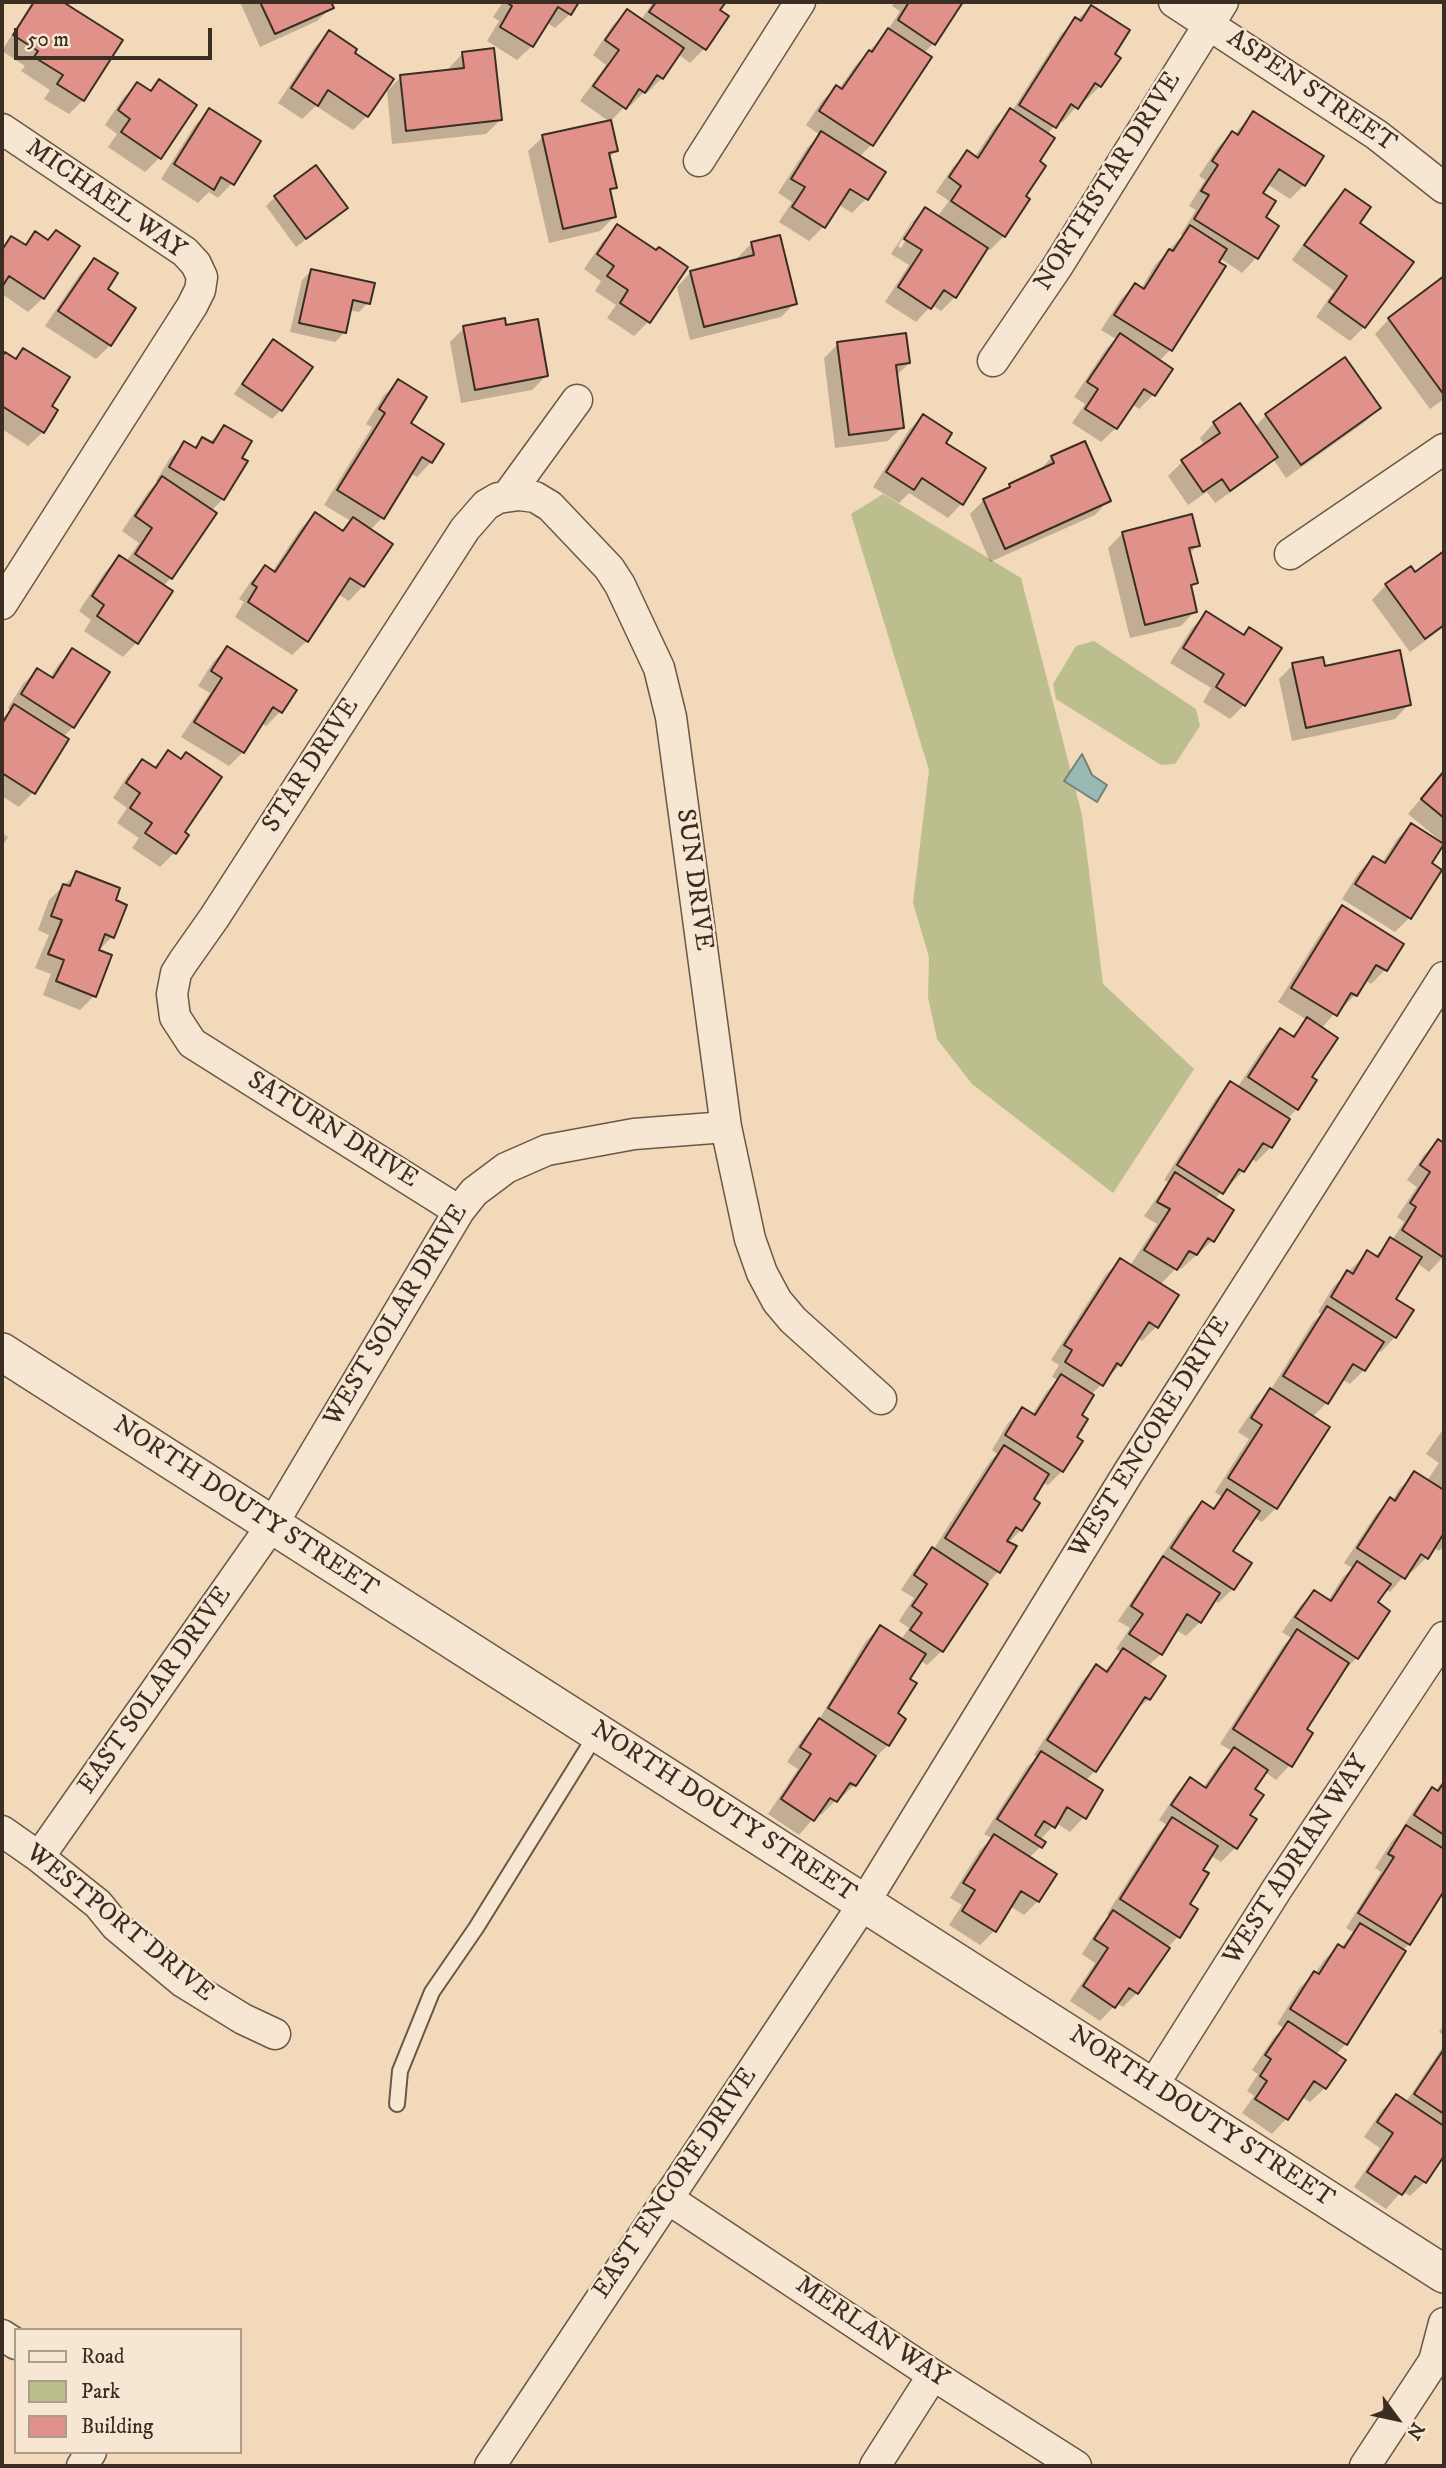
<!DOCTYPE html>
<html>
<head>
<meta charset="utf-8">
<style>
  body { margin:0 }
  #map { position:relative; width:1446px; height:2468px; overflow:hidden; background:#f1d9b9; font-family:"IM FELL DW Pica",serif }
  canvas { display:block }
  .frame { position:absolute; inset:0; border:4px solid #3c2d23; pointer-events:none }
  .legend { position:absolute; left:14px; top:2328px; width:228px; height:126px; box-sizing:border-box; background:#f6e6d2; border:2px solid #ac9c8c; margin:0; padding:9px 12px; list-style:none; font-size:21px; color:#3c2d23 }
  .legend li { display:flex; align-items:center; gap:14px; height:35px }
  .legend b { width:35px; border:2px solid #ac9c8c }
  .north { position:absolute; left:1362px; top:2384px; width:70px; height:70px; -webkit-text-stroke:5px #f6e6d2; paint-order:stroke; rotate:123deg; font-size:19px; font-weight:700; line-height:28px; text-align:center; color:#3c2d23 }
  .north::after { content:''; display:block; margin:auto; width:24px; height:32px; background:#3c2d23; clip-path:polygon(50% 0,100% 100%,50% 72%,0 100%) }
  .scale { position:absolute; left:14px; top:28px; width:198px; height:32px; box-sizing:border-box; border:4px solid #3c2d23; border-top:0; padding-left:9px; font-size:21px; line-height:24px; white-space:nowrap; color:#3c2d23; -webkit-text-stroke:5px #f6e6d2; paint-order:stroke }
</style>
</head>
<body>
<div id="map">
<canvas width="1446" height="2468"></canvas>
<div class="frame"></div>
<ul class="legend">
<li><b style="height:9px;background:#f6e6d2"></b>Road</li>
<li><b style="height:19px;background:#bdbe8d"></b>Park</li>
<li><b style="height:19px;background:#df918a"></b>Building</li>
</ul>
<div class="north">N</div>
<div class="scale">50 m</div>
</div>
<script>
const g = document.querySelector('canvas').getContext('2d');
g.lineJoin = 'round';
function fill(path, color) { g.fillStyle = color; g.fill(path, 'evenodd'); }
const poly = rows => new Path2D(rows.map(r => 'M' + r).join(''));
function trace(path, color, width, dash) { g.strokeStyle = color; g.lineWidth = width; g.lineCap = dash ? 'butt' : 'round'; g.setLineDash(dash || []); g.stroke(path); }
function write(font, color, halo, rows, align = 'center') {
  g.font = font + ' "IM FELL DW Pica",serif'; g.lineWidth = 5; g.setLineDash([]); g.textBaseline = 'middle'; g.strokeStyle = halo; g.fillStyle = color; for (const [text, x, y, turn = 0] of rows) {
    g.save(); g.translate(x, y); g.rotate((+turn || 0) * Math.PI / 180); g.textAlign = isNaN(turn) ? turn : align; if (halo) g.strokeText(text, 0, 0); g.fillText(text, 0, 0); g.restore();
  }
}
const green = poly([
  [883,494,1021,578,1082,815,1103,984,1194,1069,1113,1193,972,1084,937,1039,928,997,929,957,913,903,929,770,851,514],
  [1094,641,1196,709,1200,726,1175,764,1161,765,1056,699,1053,684,1076,646]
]);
const water = poly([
  [1082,754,1092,775,1107,785,1097,802,1064,781,1082,754]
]);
const shadow = poly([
  [32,2,60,2,121,41,83,100,69,114,44,99,50,90,21,71,25,66,2,51],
  [240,2,329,2,332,7,317,21,260,47],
  [503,2,577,2,570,14,555,28,546,22,532,46,517,60,487,41,499,21,493,17],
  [653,2,723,2,717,11,704,49,690,63,678,54,662,78,647,93,645,91,630,106,627,104,610,122,616,150,609,158,615,187,609,193,615,216,600,231,549,243,528,151,543,137,610,122,580,101,606,65,593,55,613,25,627,11,641,20],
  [895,2,961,2,934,43,923,54,929,58,871,145,859,157,883,173,866,199,852,213,838,204,823,227,809,241,779,222,792,202,778,193,807,148,820,135,806,125,822,101,836,87,839,89,855,66,886,33,900,11,892,6],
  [1091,7,1113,55,1100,86,1086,100,1083,99,1063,122,1059,120,1047,135,1023,197,1004,236,990,250,986,248,955,297,941,311,932,305,916,322,885,302,909,265,891,254,911,223,925,209,937,217,949,201,936,192,953,167,967,153,974,158,996,125,1012,111,1061,34],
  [912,223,916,223,901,248,898,246],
  [329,32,352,54,367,116,353,130,316,106,302,119,278,103,315,47],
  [463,53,500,120,486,134,392,144,387,91,401,77,449,71,449,68],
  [159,81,159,158,145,172,108,147,117,134,105,125,123,98,137,84,148,92],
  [209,111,232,183,218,198,209,192,198,203,161,179,195,125],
  [1253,113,1304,185,1290,199,1267,184,1261,193,1263,218,1277,226,1256,258,1242,273,1220,258,1217,263,1223,267,1170,350,1159,361,1171,369,1153,395,1139,409,1132,404,1116,428,1101,442,1072,423,1085,404,1074,397,1106,349,1116,339,1101,330,1121,299,1135,285,1141,289,1155,265,1183,235,1181,234,1196,210,1189,206,1205,180,1199,176,1218,147,1232,133,1234,135],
  [1346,191,1357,224,1364,327,1350,341,1316,317,1334,291,1292,260,1331,205],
  [275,197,346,208,296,247,266,206],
  [618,227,655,252,686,267,648,322,634,336,607,318,616,305,595,291,601,281,584,269,603,241],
  [56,232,43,298,28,312,2,294,2,248,12,238,23,246,35,233,47,241],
  [752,243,795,303,781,317,690,340,677,287,691,272,738,261,737,258],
  [94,260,105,289,110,345,96,359,45,326,80,274],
  [311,271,368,303,359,312,349,310,345,332,335,342,290,332,302,280],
  [1444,278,1444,399,1430,409,1375,334,1389,319],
  [505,327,546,376,532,390,461,403,450,342,464,328],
  [273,342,281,410,272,419,234,394,264,351],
  [838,344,909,363,896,376,902,427,888,441,835,448,824,358],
  [23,350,49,407,43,432,28,446,2,429,2,358,5,354,14,359],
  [399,381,408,424,431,462,417,477,410,473,382,518,370,530,363,586,349,601,338,594,307,641,292,655,235,617,244,602,239,599,251,581,265,567,272,572,301,528,315,514,341,531,351,521,324,505,372,427,366,424,384,395],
  [1240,406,1255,427,1266,415,1379,408,1365,422,1286,478,1273,459,1261,471,1215,503,1207,492,1188,505,1168,476,1182,462,1205,446,1200,438,1214,423],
  [923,416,943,444,962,503,948,518,909,493,899,503,873,487,909,430],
  [225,427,223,499,211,511,171,578,163,586,137,642,123,657,84,631,91,620,79,611,105,572,119,557,126,562,139,543,122,531,148,492,158,482,156,481,170,458,185,444,193,449,203,439,209,443],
  [1052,457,1109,500,1095,515,990,562,970,514,984,500,1038,472],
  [1123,533,1198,545,1189,554,1196,583,1190,589,1195,611,1181,626,1130,638,1108,548],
  [1444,553,1444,627,1410,652,1372,600,1386,585,1414,575],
  [1207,613,1243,636,1250,629,1244,705,1230,719,1203,702,1211,688,1170,663,1192,628],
  [227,648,280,712,266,726,261,723,243,752,229,766,181,737,210,693,198,686,213,662],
  [72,650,73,727,63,737,33,792,19,807,2,796,2,719,11,710,8,708,23,684,37,670,50,678,58,665],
  [1293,665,1323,668,1409,704,1395,719,1292,741,1279,679],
  [168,752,182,832,174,853,160,867,132,848,139,838,117,823,127,808,113,798,128,775,142,761,153,768],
  [1444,771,1444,844,1443,842,1429,864,1440,870,1409,918,1395,932,1342,899,1359,872,1373,858,1382,863,1397,839,1411,825,1441,844,1442,842,1408,814],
  [2,833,8,837,2,846],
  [77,873,112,937,98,951,94,996,80,1010,43,995,51,974,35,968,49,935,38,930,49,900],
  [1343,908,1385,970,1371,984,1365,980,1355,995,1341,1009,1339,1008,1321,1029,1310,1078,1297,1109,1287,1119,1271,1147,1256,1162,1251,1158,1243,1171,1229,1186,1227,1184,1215,1199,1232,1210,1212,1241,1181,1269,1178,1266,1160,1285,1156,1327,1142,1341,1137,1338,1120,1365,1091,1395,1079,1415,1074,1437,1062,1471,1048,1485,1042,1482,1031,1499,1021,1530,1008,1543,1014,1547,998,1572,985,1586,942,1651,927,1665,920,1660,907,1679,888,1745,874,1759,854,1785,840,1799,838,1798,821,1815,818,1813,799,1835,768,1814,798,1769,787,1762,805,1735,817,1723,866,1641,880,1627,901,1640,909,1628,899,1621,914,1598,901,1590,918,1564,933,1550,990,1461,997,1454,992,1450,1008,1423,1023,1409,1032,1415,1047,1391,1058,1380,1052,1377,1059,1365,1051,1360,1106,1274,1121,1260,1130,1266,1157,1224,1144,1216,1168,1182,1164,1180,1216,1098,1231,1083,1237,1088,1266,1044,1281,1030,1291,1037,1307,1020,1278,1002,1328,922],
  [1438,1141,1444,1145,1444,1256,1429,1272,1417,1263,1394,1299,1412,1311,1395,1337,1381,1352,1377,1349,1364,1370,1350,1384,1341,1379,1327,1403,1312,1417,1276,1508,1262,1522,1255,1518,1231,1551,1233,1589,1218,1603,1214,1600,1200,1622,1186,1636,1176,1630,1161,1654,1148,1666,1149,1699,1133,1712,1095,1771,1085,1781,1084,1817,1070,1832,1056,1823,1040,1840,1041,1846,1029,1858,1038,1901,1024,1915,1010,1906,994,1931,980,1945,949,1925,962,1905,950,1898,980,1850,992,1838,984,1834,1027,1767,1037,1757,1034,1755,1082,1681,1096,1667,1104,1672,1121,1652,1116,1649,1130,1628,1118,1621,1188,1517,1202,1503,1211,1509,1222,1497,1215,1492,1249,1439,1238,1432,1256,1405,1270,1391,1313,1322,1321,1314,1318,1312,1333,1287,1368,1252,1374,1257,1392,1240,1404,1222,1397,1217,1417,1187,1407,1180,1424,1155],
  [1444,1428,1444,1546,1439,1551,1433,1547,1426,1558,1412,1572,1409,1570,1390,1592,1385,1589,1376,1603,1357,1658,1342,1672,1304,1729,1290,1765,1276,1780,1265,1772,1253,1789,1248,1815,1235,1848,1221,1862,1210,1855,1200,1871,1187,1904,1179,1936,1168,1947,1137,1993,1123,2007,1117,2003,1100,2021,1070,2001,1095,1963,1082,1954,1099,1927,1110,1916,1107,1914,1158,1834,1167,1825,1159,1820,1176,1794,1190,1779,1203,1788,1220,1763,1232,1751,1220,1744,1283,1646,1291,1638,1282,1632,1300,1606,1315,1592,1328,1601,1343,1577,1353,1568,1344,1563,1376,1514,1390,1499,1392,1501,1400,1488,1415,1474,1427,1481,1439,1463,1426,1454],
  [1444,1780,1444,1888,1409,1944,1402,1951,1346,2044,1335,2055,1325,2088,1310,2102,1302,2097,1286,2119,1272,2134,1242,2113,1254,2096,1247,2091,1258,2074,1252,2070,1274,2037,1284,2028,1277,2024,1300,1987,1315,1974,1324,1960,1338,1946,1341,1948,1353,1932,1346,1928,1381,1872,1375,1868,1392,1841,1402,1831,1401,1830,1418,1804,1432,1790,1435,1791],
  [1444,2024,1444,2036,1439,2032],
  [1444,2045,1444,2153,1425,2182,1410,2196,1402,2191,1386,2209,1354,2187,1380,2148,1364,2137,1382,2110,1396,2096,1406,2102]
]);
const building = poly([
  [34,2,63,2,123,40,84,101,57,84,63,75,34,57,38,51,13,35,34,2],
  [260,2,331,2,334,8,275,34,260,2],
  [506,2,579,2,571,15,558,7,533,47,500,27,512,6,506,2],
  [656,2,726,2,720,10,729,16,706,50,649,12,656,2],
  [909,2,963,2,935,45,898,20,909,2],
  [1091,5,1130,30,1115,54,1121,58,1101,87,1095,83,1078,109,1071,104,1056,128,1019,105,1075,17,1081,21,1091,5],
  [627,9,684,48,663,79,657,75,645,93,639,89,626,109,593,86,619,50,605,40,627,9],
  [888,28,932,57,873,146,819,111,836,85,842,89,869,50,872,52,888,28],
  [329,30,357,49,355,53,394,79,368,117,328,90,318,106,291,88,329,30],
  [494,48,502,120,406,131,400,75,464,68,462,52,494,48],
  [159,79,197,105,161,159,121,132,130,119,118,110,137,82,151,91,159,79],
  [209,108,261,141,234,185,221,177,214,190,174,164,209,108],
  [1010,108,1055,138,1040,161,1046,166,1026,196,1030,199,1005,237,951,201,961,186,949,177,967,150,978,158,1010,108],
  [1253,111,1324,156,1305,186,1279,169,1263,193,1276,201,1266,217,1279,226,1258,259,1194,219,1209,195,1201,191,1218,165,1212,161,1232,131,1238,135,1253,111],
  [611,120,618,151,609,153,617,188,610,189,616,217,563,229,542,135,611,120],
  [821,131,886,172,868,200,850,189,825,228,792,207,805,187,791,179,821,131],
  [316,165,348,208,306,239,274,196,316,165],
  [1345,189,1371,207,1360,223,1414,262,1365,328,1329,302,1347,276,1304,245,1345,189],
  [925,207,988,248,956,298,944,290,931,309,898,287,922,250,904,239,925,207],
  [617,224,656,250,659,247,688,267,650,323,620,303,628,290,607,276,614,266,597,254,617,224],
  [1190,225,1227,249,1219,262,1226,266,1172,351,1114,315,1135,283,1144,289,1169,249,1173,251,1190,225],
  [56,230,80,246,44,299,9,276,2,287,2,250,11,236,26,245,35,231,48,240,56,230],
  [780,235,797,304,704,327,690,271,754,255,751,242,780,235],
  [94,258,118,273,108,289,136,308,111,346,58,311,94,258],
  [311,269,375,283,370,304,353,300,346,333,299,323,311,269],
  [1444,276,1444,395,1388,318,1444,276],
  [505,318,506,325,538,319,548,376,475,390,463,326,505,318],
  [906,333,910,363,896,365,904,428,849,435,837,342,906,333],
  [1120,333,1173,369,1155,396,1144,389,1117,429,1085,409,1098,389,1087,382,1120,333],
  [273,339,313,367,282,411,242,384,273,339],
  [23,348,70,377,52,406,58,410,44,433,2,406,2,357,5,352,16,359,23,348],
  [1345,357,1381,408,1301,465,1265,414,1345,357],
  [398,379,427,397,411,423,444,444,432,463,422,457,384,519,337,490,385,413,379,409,398,379],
  [1240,403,1278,457,1230,491,1222,479,1203,492,1181,460,1220,433,1213,422,1240,403],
  [923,414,952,433,946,443,986,468,963,505,922,478,914,490,886,472,923,414],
  [224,425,252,441,242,458,248,461,224,500,169,467,184,441,196,448,202,437,213,443,224,425],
  [1085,441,1111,501,1005,549,983,499,1010,487,1009,484,1054,463,1051,456,1085,441],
  [162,476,217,513,172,579,135,554,152,528,135,516,162,476],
  [315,512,343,531,353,517,393,544,364,587,350,578,308,642,248,602,257,587,252,584,265,565,275,572,315,512],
  [1192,514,1200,546,1189,548,1198,583,1191,585,1197,612,1145,625,1122,532,1192,514],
  [1444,551,1444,625,1425,639,1385,584,1411,566,1415,572,1444,551],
  [119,555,173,591,138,644,97,616,104,605,92,596,119,555],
  [1206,611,1244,635,1249,627,1282,648,1245,706,1216,687,1224,674,1183,648,1206,611],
  [227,646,297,690,282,713,273,707,244,753,194,722,222,678,211,671,227,646],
  [72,648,110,672,74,728,21,694,37,668,53,678,72,648],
  [1400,650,1411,705,1306,728,1292,663,1323,657,1325,666,1400,650],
  [14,704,69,739,35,794,2,773,2,724,14,704],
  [168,750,181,759,186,752,222,777,185,832,189,835,176,854,145,833,152,823,130,808,140,793,126,783,142,759,156,768,168,750],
  [1444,771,1444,818,1421,799,1444,771],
  [1411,823,1444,844,1432,863,1442,870,1411,919,1355,884,1373,856,1385,863,1411,823],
  [76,871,120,888,116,900,127,905,114,938,105,934,99,950,112,955,96,997,56,981,64,960,48,954,62,920,51,916,63,884,70,886,76,871],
  [1342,905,1404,944,1387,971,1376,965,1357,996,1351,993,1337,1016,1291,988,1342,905],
  [1307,1017,1338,1038,1312,1077,1317,1080,1298,1110,1248,1077,1280,1028,1294,1037,1307,1017],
  [1230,1081,1290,1119,1272,1148,1263,1143,1244,1172,1239,1169,1223,1194,1177,1165,1230,1081],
  [1438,1139,1444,1143,1444,1258,1402,1230,1416,1207,1410,1203,1430,1172,1420,1165,1438,1139],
  [1175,1172,1234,1210,1214,1242,1208,1238,1197,1255,1189,1251,1177,1270,1144,1250,1170,1209,1157,1202,1175,1172],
  [1390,1237,1422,1257,1396,1299,1414,1310,1396,1338,1331,1297,1347,1270,1353,1274,1367,1250,1378,1257,1390,1237],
  [1120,1258,1179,1295,1158,1328,1149,1322,1121,1366,1117,1363,1103,1386,1065,1362,1072,1350,1064,1345,1120,1258],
  [1327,1306,1384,1342,1365,1371,1353,1364,1328,1404,1283,1376,1327,1306],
  [1061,1374,1094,1395,1082,1415,1088,1419,1077,1437,1083,1441,1063,1472,1005,1435,1022,1407,1035,1415,1061,1374],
  [1270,1388,1330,1427,1277,1509,1228,1478,1262,1425,1251,1418,1270,1388],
  [1004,1445,1049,1474,1034,1499,1040,1503,1022,1531,1016,1527,1007,1541,1017,1546,1000,1573,945,1538,1004,1445],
  [1414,1471,1444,1490,1444,1533,1428,1559,1421,1554,1405,1579,1357,1548,1390,1497,1395,1501,1414,1471],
  [1227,1489,1260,1511,1233,1551,1252,1563,1234,1590,1171,1548,1202,1501,1214,1509,1227,1489],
  [932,1547,988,1584,943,1652,910,1630,922,1613,912,1606,927,1584,914,1575,932,1547],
  [1163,1556,1220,1593,1201,1623,1187,1614,1162,1655,1129,1634,1143,1614,1131,1606,1163,1556],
  [1357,1561,1391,1584,1378,1602,1390,1611,1358,1659,1295,1617,1314,1590,1331,1601,1357,1561],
  [880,1625,926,1654,910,1679,917,1683,898,1713,906,1719,889,1746,828,1708,880,1625],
  [1297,1629,1349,1663,1307,1729,1313,1733,1292,1767,1233,1729,1297,1629],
  [1123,1648,1166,1676,1150,1700,1145,1697,1096,1772,1047,1740,1096,1664,1107,1672,1123,1648],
  [819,1718,876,1756,856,1786,850,1783,837,1802,830,1798,814,1821,781,1799,811,1754,800,1747,819,1718],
  [1234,1747,1268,1770,1255,1789,1264,1795,1250,1815,1257,1819,1237,1849,1171,1805,1190,1777,1206,1788,1234,1747],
  [1041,1751,1103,1790,1086,1819,1067,1807,1055,1828,1044,1821,1035,1835,1046,1842,1042,1848,997,1819,1041,1751],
  [1444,1782,1444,1835,1414,1815,1432,1787,1438,1791,1444,1782],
  [1172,1817,1218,1846,1203,1870,1209,1873,1190,1904,1198,1909,1180,1938,1120,1899,1172,1817],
  [1406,1825,1444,1849,1444,1891,1410,1945,1358,1913,1394,1857,1388,1854,1406,1825],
  [994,1834,1057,1874,1039,1902,1021,1891,996,1932,962,1911,975,1890,963,1883,994,1834],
  [1113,1910,1170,1948,1138,1994,1129,1988,1115,2008,1083,1986,1108,1948,1094,1939,1113,1910],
  [1360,1923,1406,1951,1347,2045,1290,2009,1314,1971,1319,1974,1338,1944,1344,1948,1360,1923],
  [1288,2021,1346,2060,1326,2089,1314,2081,1288,2120,1255,2099,1267,2081,1260,2076,1271,2059,1265,2055,1288,2021],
  [1444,2049,1444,2114,1414,2094,1444,2049],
  [1396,2094,1444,2126,1444,2156,1426,2183,1415,2176,1402,2195,1367,2172,1393,2133,1377,2122,1396,2094]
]);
const service = poly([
  [397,2104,400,2071,432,1992,476,1928,597,1733]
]);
const minor = poly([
  [1174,2,1377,135,1444,188],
  [2,129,185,252,196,264,202,277,200,290,192,306,2,604],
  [699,161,800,2],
  [993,361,1057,267,1223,2],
  [508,495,577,400],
  [1290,554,1444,449],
  [459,1211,192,1043,175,1017,172,994,176,973,183,962,214,918,465,529,486,505,498,498,519,495,535,497,550,506,609,568,620,585,659,668,671,717,726,1127,750,1239,762,1273,777,1301,793,1320,881,1399],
  [2,1831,39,1857,98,1904,116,1926,183,1982,243,2019,275,2034],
  [39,1857,272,1525,459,1211,474,1192,506,1168,547,1150,634,1134,726,1127],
  [1152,2087,1277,1889,1444,1637],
  [667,2198,933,2375,1076,2466],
  [2,2335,16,2344],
  [82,2466,91,2452],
  [490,2466,864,1903,1128,1473,1444,977],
  [875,2466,933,2375],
  [1365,2466,1434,2361,1444,2323]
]);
const tertiary = poly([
  [2,1352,1444,2274]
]);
const streetNames = [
  ["ASPEN STREET",1311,92,34],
  ["NORTHSTAR DRIVE",1109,182,-58],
  ["MICHAEL WAY",105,200,35],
  ["STAR DRIVE",312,766,-57],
  ["SUN DRIVE",693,880,82],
  ["SATURN DRIVE",332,1131,32],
  ["WEST SOLAR DRIVE",397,1316,-59],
  ["WEST ENCORE DRIVE",1151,1438,-58],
  ["NORTH DOUTY STREET",245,1508,33],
  ["EAST SOLAR DRIVE",156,1691,-55],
  ["NORTH DOUTY STREET",723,1813,33],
  ["WEST ADRIAN WAY",1297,1861,-57],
  ["WESTPORT DRIVE",119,1924,39],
  ["NORTH DOUTY STREET",1201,2118,33],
  ["EAST ENCORE DRIVE",676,2184,-56],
  ["MERLAN WAY",871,2333,34]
];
fill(green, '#bdbe8d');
fill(water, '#9bb9b4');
trace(water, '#75817a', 2);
fill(shadow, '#0003');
fill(building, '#df918a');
trace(building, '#3c2d23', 2);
trace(service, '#695848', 18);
trace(minor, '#695848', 33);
trace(tertiary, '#695848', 40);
trace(service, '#f6e6d2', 14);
trace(minor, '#f6e6d2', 30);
trace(tertiary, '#f6e6d2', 37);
write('26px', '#3c2d23', '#f6e6d2', streetNames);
</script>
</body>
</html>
